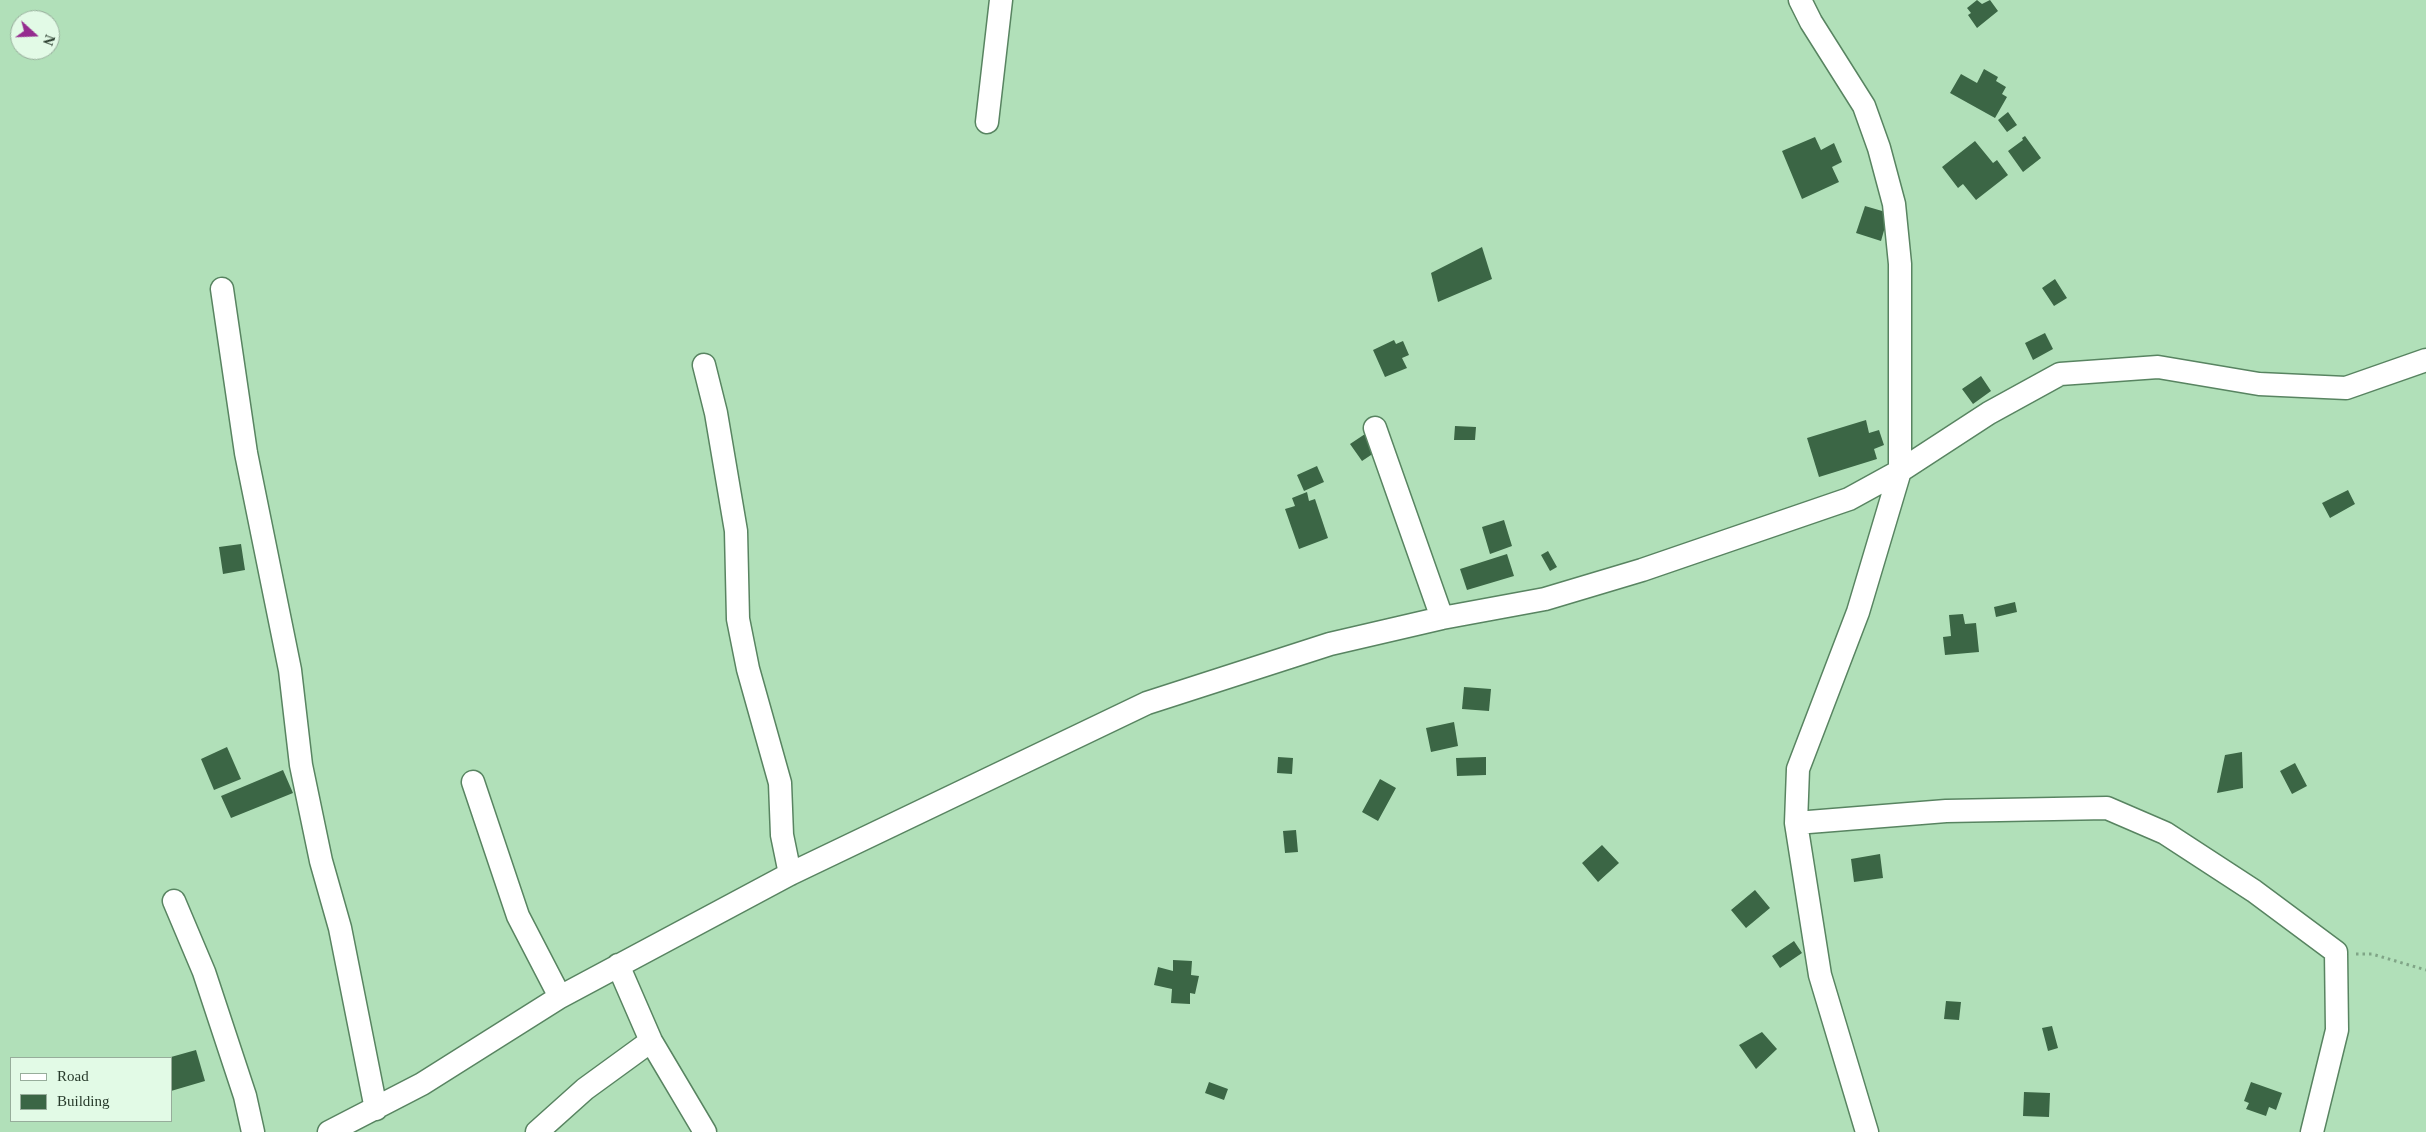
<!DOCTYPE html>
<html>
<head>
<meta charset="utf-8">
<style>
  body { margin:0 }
  #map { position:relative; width:2426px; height:1132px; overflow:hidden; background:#b1e0b9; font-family:Georgia,serif }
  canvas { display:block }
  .legend { position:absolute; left:10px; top:1057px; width:162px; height:65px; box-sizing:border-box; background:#e2fae6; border:1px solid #97ad9b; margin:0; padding:6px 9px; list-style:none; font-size:15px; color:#273a2b }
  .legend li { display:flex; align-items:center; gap:10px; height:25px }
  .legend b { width:25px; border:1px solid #97ad9b }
  .north { position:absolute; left:10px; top:10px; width:50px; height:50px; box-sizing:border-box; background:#e2fae6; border:1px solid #97ad9b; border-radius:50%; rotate:110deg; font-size:14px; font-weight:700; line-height:20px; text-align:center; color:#273a2b }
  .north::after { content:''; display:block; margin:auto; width:18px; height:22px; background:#952c8f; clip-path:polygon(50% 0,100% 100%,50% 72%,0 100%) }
</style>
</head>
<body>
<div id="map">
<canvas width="2426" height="1132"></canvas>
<ul class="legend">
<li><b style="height:6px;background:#fff"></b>Road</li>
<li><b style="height:14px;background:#3b6645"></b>Building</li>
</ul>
<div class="north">N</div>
</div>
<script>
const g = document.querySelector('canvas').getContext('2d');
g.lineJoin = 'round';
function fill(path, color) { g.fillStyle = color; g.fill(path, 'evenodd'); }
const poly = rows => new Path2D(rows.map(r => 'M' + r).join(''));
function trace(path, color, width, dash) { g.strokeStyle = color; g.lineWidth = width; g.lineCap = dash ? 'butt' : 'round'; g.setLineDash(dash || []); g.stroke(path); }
const building = poly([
  [1977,0,1982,4,1990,0,1998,11,1977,28,1968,15,1971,13,1967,8],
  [1984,69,1998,77,1996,81,2006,87,2002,94,2007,97,1995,118,1950,93,1961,74,1977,83],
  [2008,112,2017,125,2007,132,1998,120],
  [2025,136,2041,158,2023,172,2008,151,2023,140,2022,138],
  [1815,137,1821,150,1834,143,1842,162,1832,167,1839,182,1802,199,1782,151],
  [1975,141,1993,163,1997,160,2008,175,1976,200,1963,184,1958,188,1942,167],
  [1865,206,1889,213,1881,241,1856,233],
  [1482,247,1492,279,1438,302,1431,273],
  [2055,279,2067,298,2054,306,2042,288],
  [2045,333,2053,349,2033,360,2025,343],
  [1394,340,1396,344,1403,341,1409,355,1402,358,1407,368,1385,377,1373,350],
  [1981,376,1991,391,1973,404,1962,389],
  [1866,420,1869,433,1879,430,1884,445,1874,449,1877,459,1819,477,1807,438],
  [1455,426,1476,427,1475,440,1454,440],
  [1365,434,1377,451,1362,461,1350,444],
  [1317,466,1324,482,1304,491,1297,475],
  [2348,490,2355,504,2330,518,2322,503],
  [1307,492,1309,501,1315,499,1328,538,1299,549,1285,509,1295,506,1292,498],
  [1504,520,1512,546,1490,554,1482,527],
  [241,544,245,570,223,574,219,547],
  [1548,551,1557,567,1550,571,1541,555],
  [1507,554,1514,576,1467,590,1460,569],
  [2015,602,2017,612,1996,617,1994,607],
  [1963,614,1965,624,1976,623,1979,652,1945,655,1943,637,1951,636,1949,615],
  [1464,687,1491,689,1489,711,1462,709],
  [1454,722,1458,746,1431,752,1426,728],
  [227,747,241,779,214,790,201,759],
  [2242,752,2243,788,2217,793,2225,755],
  [1278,757,1293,758,1292,774,1277,773],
  [1486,757,1486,775,1457,776,1456,758],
  [2295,763,2307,786,2292,794,2280,771],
  [283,770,293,793,231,818,221,796],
  [1380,779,1396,788,1378,821,1362,812],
  [1296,830,1298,852,1285,853,1283,831],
  [1602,845,1619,863,1598,882,1582,863],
  [1880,854,1883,878,1854,882,1851,859],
  [1755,890,1770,908,1746,928,1731,910],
  [1794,941,1802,953,1780,968,1772,956],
  [1173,960,1192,961,1191,975,1199,976,1195,994,1190,993,1190,1004,1171,1003,1172,989,1154,985,1158,967,1173,971],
  [1946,1001,1961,1002,1959,1020,1944,1019],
  [2052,1026,2058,1048,2048,1051,2042,1028],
  [1762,1032,1777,1049,1756,1069,1739,1045],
  [196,1050,205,1081,171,1091,171,1057],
  [1209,1082,1228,1089,1224,1100,1205,1093],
  [2251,1082,2282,1093,2276,1110,2269,1107,2266,1116,2246,1109,2249,1103,2244,1101],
  [2024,1092,2050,1093,2049,1117,2023,1116]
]);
const path = poly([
  [2356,954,2372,954,2426,970]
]);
const minor = poly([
  [1800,0,1811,22,1864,106,1879,148,1894,204,1900,264,1900,471,1858,612,1798,769,1796,823,1820,975,1867,1132],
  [987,122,1001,0],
  [222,289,246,453,290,670,301,765,321,861,340,928,376,1109],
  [704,365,716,413,736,531,738,619,748,669,780,783,782,835,790,874],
  [1375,428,1442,618],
  [473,782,518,916,560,997],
  [1796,823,1946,811,2107,808,2165,833,2254,891,2336,952,2337,1030,2312,1132],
  [174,901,204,972,245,1096,253,1132],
  [618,965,651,1041,705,1132],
  [329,1132,422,1084,560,997,790,874,1147,703,1330,644,1442,618,1545,599,1642,570,1849,499,1900,471,1989,413,2060,374,2158,367,2259,384,2346,388,2426,360],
  [537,1132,585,1089,651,1041]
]);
fill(building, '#3b6645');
trace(minor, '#588461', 25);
trace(path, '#80a587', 3, [2.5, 4]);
trace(minor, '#fff', 22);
</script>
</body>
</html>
